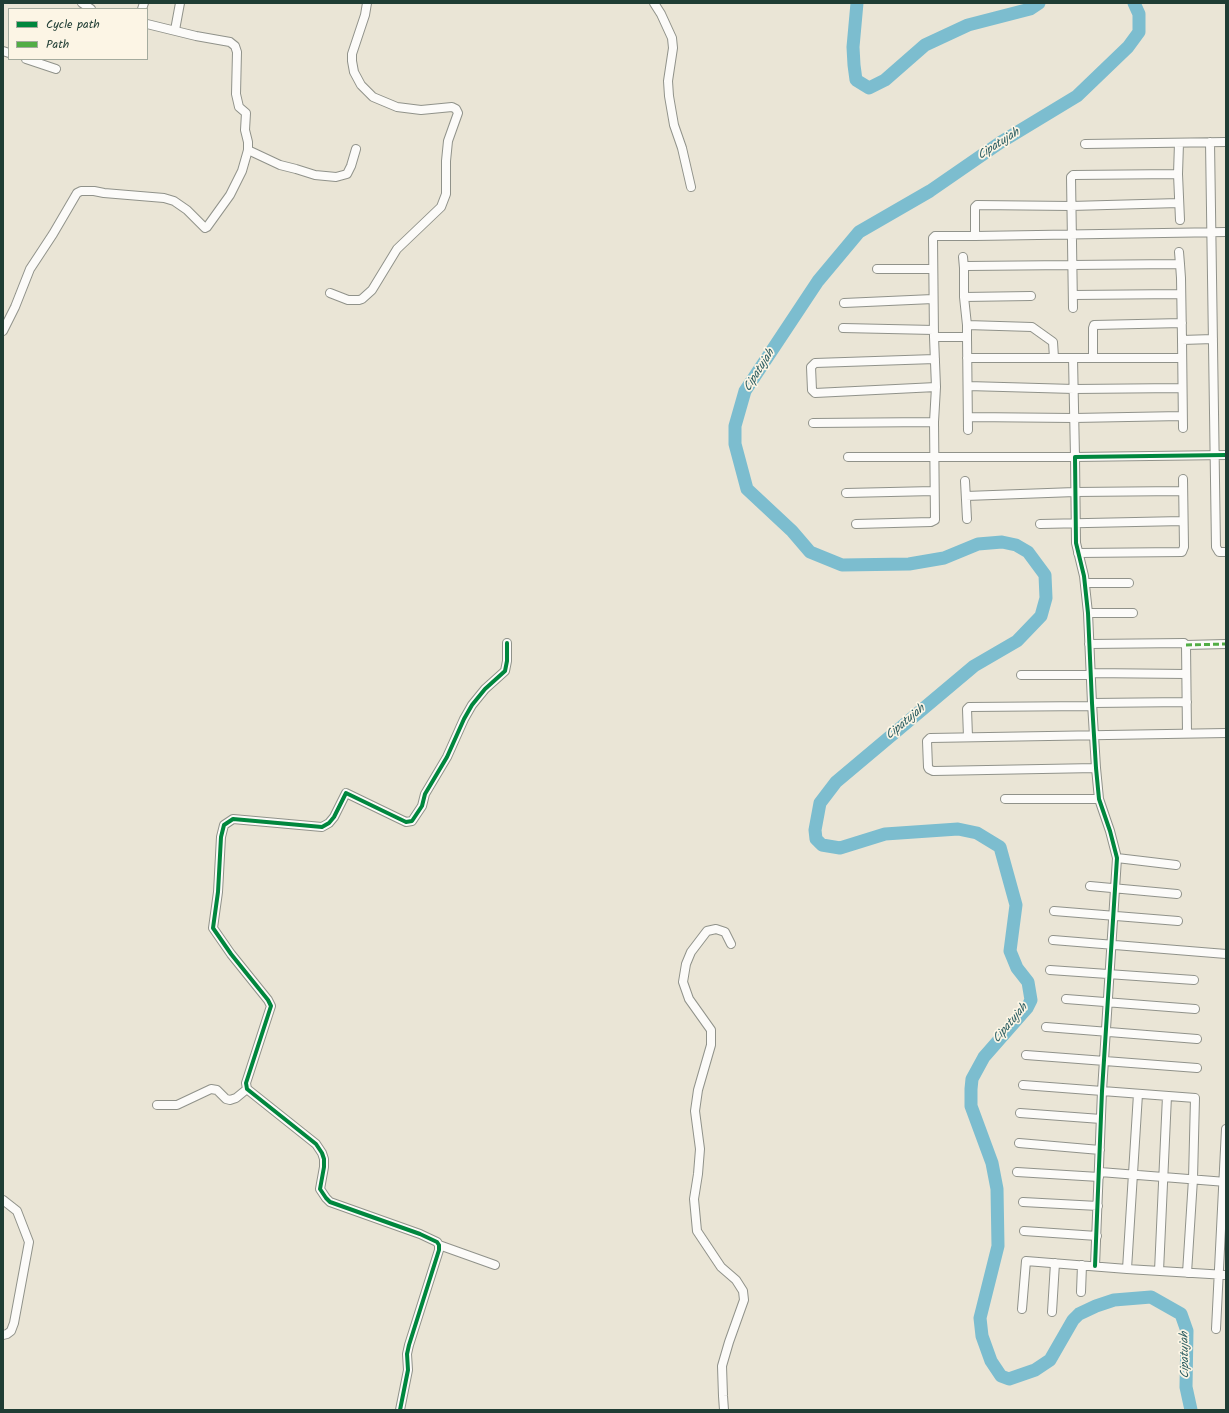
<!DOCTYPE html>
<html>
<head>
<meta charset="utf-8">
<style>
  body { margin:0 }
  #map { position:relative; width:1229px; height:1413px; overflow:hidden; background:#eae5d6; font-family:Kalam,sans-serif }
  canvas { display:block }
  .frame { position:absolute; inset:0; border:4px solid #1f3d34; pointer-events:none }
  .legend { position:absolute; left:8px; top:8px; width:140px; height:52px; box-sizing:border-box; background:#fcf5e5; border:1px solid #a4ab9e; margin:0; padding:5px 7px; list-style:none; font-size:12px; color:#1f3d34 }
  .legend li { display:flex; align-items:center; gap:8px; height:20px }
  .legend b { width:20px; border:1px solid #a4ab9e }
</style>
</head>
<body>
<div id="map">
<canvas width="1229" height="1413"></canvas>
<div class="frame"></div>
<ul class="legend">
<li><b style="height:5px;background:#00873e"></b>Cycle path</li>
<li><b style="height:5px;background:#52ad45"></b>Path</li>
</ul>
</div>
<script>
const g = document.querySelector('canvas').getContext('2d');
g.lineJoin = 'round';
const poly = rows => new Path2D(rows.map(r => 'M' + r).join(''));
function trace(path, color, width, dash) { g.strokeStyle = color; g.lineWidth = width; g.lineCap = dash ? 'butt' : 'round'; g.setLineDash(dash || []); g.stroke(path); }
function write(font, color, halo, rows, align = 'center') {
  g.font = font + ' Kalam,sans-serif'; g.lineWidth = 3.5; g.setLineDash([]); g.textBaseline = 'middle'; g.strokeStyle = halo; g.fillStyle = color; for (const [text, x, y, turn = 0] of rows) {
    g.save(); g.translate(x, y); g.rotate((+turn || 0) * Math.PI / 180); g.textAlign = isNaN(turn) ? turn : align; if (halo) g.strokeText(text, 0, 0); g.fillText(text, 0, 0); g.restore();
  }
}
const river = poly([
  [857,3,853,47,854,65,856,80,869,88,885,80,925,45,968,25,1030,9,1039,3],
  [1134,3,1139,14,1139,32,1128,47,1077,96,1001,142,930,191,859,232,818,281,745,391,735,426,735,444,747,489,792,531,810,552,842,565,909,564,944,558,978,544,1002,542,1016,545,1028,552,1045,575,1046,598,1041,616,1017,641,974,666,836,782,820,803,815,830,816,839,822,845,840,848,885,834,958,829,977,833,1000,847,1016,905,1010,951,1017,968,1028,982,1031,1000,1027,1008,984,1057,972,1079,971,1089,971,1106,992,1163,997,1189,998,1246,980,1318,982,1336,991,1361,1001,1376,1009,1379,1035,1370,1050,1360,1073,1320,1079,1314,1096,1306,1114,1300,1151,1297,1181,1314,1187,1331,1186,1387,1191,1410]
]);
const street = poly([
  [82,3,91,9],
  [654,3,661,14,672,38,673,48,668,81,669,96,674,125,682,148,691,187],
  [142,9,144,3],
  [175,30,180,3],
  [3,51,9,53],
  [26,59,56,69],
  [1210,142,1216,547,1219,552,1226,552],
  [1179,143,1178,174,1180,220],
  [1085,144,1226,142],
  [248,150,280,165,296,169,315,175,336,177,347,174,351,166,356,149],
  [1179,203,1071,206,977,205,975,207,975,236,1226,232],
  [975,236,935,236,933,238,934,337,967,337,967,325,964,297,964,268,966,266,1177,264,1180,264,1181,278,1182,340,1213,339],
  [1179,252,1180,264],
  [963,257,964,268],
  [877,269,933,269],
  [330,293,348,300,359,300,362,299,372,290,397,249,441,207,446,194,446,161,448,141,458,113,456,109,452,107,421,110,397,107,373,97,361,85,354,72,352,61,352,54,365,15,367,3],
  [1073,295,1181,294],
  [964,297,1031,296],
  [844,303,933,299],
  [1073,308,1071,177,1073,175,1178,174],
  [967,325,1032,327,1053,342,1054,358],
  [843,328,934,330],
  [3,331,15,307,30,269,53,234,77,193,81,191,94,191,104,193,164,198,174,201,187,210,205,228,207,227,230,195,242,171,248,150,248,142,245,130,246,113,239,107,236,94,237,52,235,46,230,42,196,36,147,24],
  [934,337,936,387],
  [967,337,968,430],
  [1182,340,1183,428],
  [967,358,1181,358],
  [1093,358,1093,328,1094,325,1182,323],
  [968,386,1074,389,1182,388],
  [968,417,1074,418,1182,416],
  [934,422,936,387,815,393,812,390,811,367,815,363,935,359],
  [813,423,934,422,935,520,931,522,856,524],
  [848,457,1075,457,1073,358],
  [965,481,967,519],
  [846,493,934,491],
  [966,496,1075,492,1183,491],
  [1040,524,1183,521],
  [1078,553,1182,552,1184,547,1183,479],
  [1085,583,1129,583],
  [1088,613,1133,613],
  [1089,644,1184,643,1186,645,1187,733],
  [1186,645,1226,644],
  [1090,673,1186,674],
  [1021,675,1091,675],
  [1092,703,1187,702],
  [968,737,967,709,969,707,1092,706],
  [1096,768,933,771,929,769,928,767,927,741,930,738,1226,733],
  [1005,799,1099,799],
  [1117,858,1176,865],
  [1090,886,1177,894],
  [1054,911,1178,921],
  [1053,940,1226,954],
  [1050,970,1194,980],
  [1066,999,1195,1009],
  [1046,1027,1197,1039],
  [1026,1055,1197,1068],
  [1023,1085,1195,1098,1193,1179,1187,1273],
  [157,1105,177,1105,211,1089,217,1090,226,1099,230,1100,236,1098,247,1089],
  [1020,1113,1101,1119],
  [1019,1143,1100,1150],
  [1017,1172,1099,1177],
  [1100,1172,1226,1182],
  [3,1200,17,1211,29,1242,14,1323,11,1331,7,1334,3,1335],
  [1023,1202,1098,1206],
  [1024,1231,1097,1236],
  [439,1245,495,1265],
  [1095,1266,1102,1091,1117,858,1110,831,1099,799,1096,768,1092,703,1088,613,1084,576,1076,543,1075,457,1226,455],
  [1127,1269,1138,1094],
  [1159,1271,1167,1096],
  [1081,1292,1082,1265],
  [1022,1309,1026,1261,1127,1269,1226,1275],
  [1052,1312,1055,1263],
  [1216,1329,1226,1129],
  [400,1410,408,1370,407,1354,409,1345,439,1250,439,1245,437,1242,420,1234,330,1202,326,1198,320,1189,324,1167,324,1159,322,1153,316,1144,247,1089,246,1083,271,1006,268,1000,231,954,213,928,218,892,221,837,224,825,233,819,322,827,329,823,334,817,346,793,406,822,412,821,422,806,425,794,447,757,464,719,472,705,485,689,505,671,507,661,507,643],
  [724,1410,723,1396,722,1366,729,1342,744,1300,743,1291,736,1280,721,1267,697,1231,694,1199,698,1174,700,1149,695,1111,698,1090,711,1045,711,1030,689,999,683,982,686,964,691,952,707,931,716,929,725,932,731,944]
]);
const quiet = poly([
  [1186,645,1226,644]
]);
const cycleway = poly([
  [1095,1266,1102,1091,1117,858,1110,831,1099,799,1096,768,1092,703,1088,613,1084,576,1076,543,1075,457,1226,455],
  [400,1410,408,1370,407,1354,409,1345,439,1250,439,1245,437,1242,420,1234,330,1202,326,1198,320,1189,324,1167,324,1159,322,1153,316,1144,247,1089,246,1083,271,1006,268,1000,231,954,213,928,218,892,221,837,224,825,233,819,322,827,329,823,334,817,346,793,406,822,412,821,422,806,425,794,447,757,464,719,472,705,485,689,505,671,507,661,507,643]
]);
const waterNames = [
  ["Cipatujah",999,145,-33],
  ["Cipatujah",760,371,-58],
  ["Cipatujah",906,723,-40],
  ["Cipatujah",1011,1024,-50],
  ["Cipatujah",1186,1355,-91]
];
trace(river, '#7cbdcf', 13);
trace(street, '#90928a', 10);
trace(street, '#fcfbf9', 8);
trace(quiet, '#52ad45', 3, [6, 3]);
trace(cycleway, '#00873e', 4);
write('italic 12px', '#2d5e62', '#fcf5e5', waterNames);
</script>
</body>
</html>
